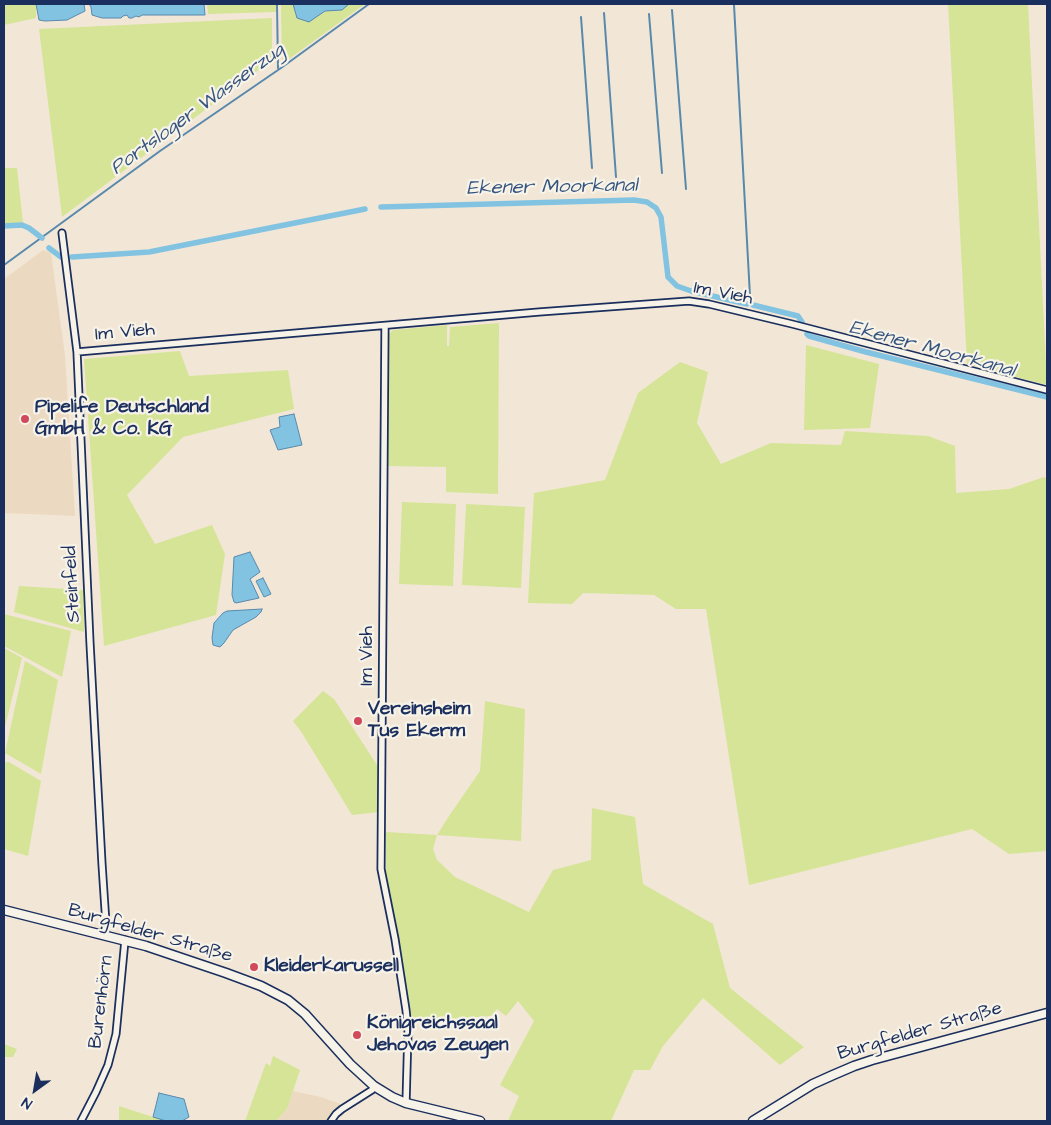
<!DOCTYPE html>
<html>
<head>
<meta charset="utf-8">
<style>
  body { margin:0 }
  #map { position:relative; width:1051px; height:1125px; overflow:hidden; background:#f2e7d6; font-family:"Architects Daughter",sans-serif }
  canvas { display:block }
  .frame { position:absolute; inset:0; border:5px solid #1b2f5e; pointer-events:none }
  .north { position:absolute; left:10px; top:1065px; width:50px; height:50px; -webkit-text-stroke:4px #f7f3e8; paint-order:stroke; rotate:212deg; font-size:14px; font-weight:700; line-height:20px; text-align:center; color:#1b2f5e }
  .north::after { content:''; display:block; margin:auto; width:18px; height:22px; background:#1b2f5e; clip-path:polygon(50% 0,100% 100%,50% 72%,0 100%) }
</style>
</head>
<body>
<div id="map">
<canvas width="1051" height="1125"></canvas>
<div class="frame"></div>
<div class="north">N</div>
</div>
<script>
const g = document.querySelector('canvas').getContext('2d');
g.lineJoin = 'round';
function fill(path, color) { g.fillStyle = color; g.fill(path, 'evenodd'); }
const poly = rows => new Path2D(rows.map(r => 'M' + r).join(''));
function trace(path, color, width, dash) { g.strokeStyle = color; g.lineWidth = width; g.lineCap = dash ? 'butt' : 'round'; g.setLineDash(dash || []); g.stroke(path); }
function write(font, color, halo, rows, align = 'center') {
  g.font = font + ' "Architects Daughter",sans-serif'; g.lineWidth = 4.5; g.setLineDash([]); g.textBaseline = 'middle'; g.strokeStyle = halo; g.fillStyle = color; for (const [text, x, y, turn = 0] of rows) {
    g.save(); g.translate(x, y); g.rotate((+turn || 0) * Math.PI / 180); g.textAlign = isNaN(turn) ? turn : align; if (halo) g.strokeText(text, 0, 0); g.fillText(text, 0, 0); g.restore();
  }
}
const built = poly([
  [43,250,51,253,65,355,75,516,4,513,4,279],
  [293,1091,321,1097,341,1104,332,1113,328,1121,276,1121,287,1109]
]);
const green = poly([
  [4,4,36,4,36,18,4,25],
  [207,4,276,4,276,12,208,14],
  [281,4,365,4,282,64],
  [948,4,1028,4,1047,385,967,364],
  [272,18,272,60,62,217,39,29],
  [4,168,17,168,23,223,4,225],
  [499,323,498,494,446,492,446,467,388,466,389,334,393,330,447,325,447,346,449,346,450,327],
  [806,345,879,364,870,428,804,430],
  [180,351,189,376,288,370,294,409,183,437,127,495,155,544,212,525,225,554,216,615,104,646,84,359],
  [680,362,708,372,697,423,721,464,771,443,841,445,845,431,928,436,955,446,956,493,1009,489,1044,477,1047,479,1047,851,1009,854,972,829,749,885,706,609,676,609,654,595,583,593,572,604,528,603,534,493,605,480,638,393],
  [402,502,456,504,453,586,399,584],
  [466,504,525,507,521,588,462,585],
  [19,586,83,590,84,632,14,612],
  [4,614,71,631,62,677,4,646],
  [4,648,22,658,4,731],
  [25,661,58,680,41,774,5,753],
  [323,691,334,699,379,768,379,812,352,815,302,733,293,721],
  [485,701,525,709,521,841,437,835,433,849,437,860,455,877,529,912,553,870,591,860,592,808,635,817,643,884,713,924,730,988,804,1047,780,1065,703,998,663,1046,650,1070,634,1070,611,1121,508,1121,519,1096,500,1085,534,1021,518,1001,506,1016,497,1009,491,1016,410,1022,404,970,386,874,386,832,437,835,449,816,480,771],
  [4,762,9,762,41,781,28,856,4,849],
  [4,1044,17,1049,13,1057,4,1057],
  [273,1056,300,1070,287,1109,276,1121,245,1121,266,1063,270,1066],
  [119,1106,153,1117,166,1121,119,1121]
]);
const water = poly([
  [36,4,84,4,85,11,67,20,45,21,39,20,36,4],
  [89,4,204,4,205,15,142,15,139,17,136,16,132,18,129,18,127,15,123,16,121,18,102,18,92,15,91,7,89,4],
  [293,4,349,4,342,10,325,11,309,22,297,18,293,4],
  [294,414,302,445,278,450,270,430,280,427,279,417,294,414],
  [250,552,260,572,250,579,259,598,236,603,234,602,232,595,234,557,250,552],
  [263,578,271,594,264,597,256,581,263,578],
  [262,609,261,612,256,617,233,630,224,643,220,647,213,645,212,638,214,623,223,613,227,611,262,609],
  [159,1093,184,1099,189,1117,182,1121,166,1121,153,1117,159,1093]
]);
const stream = poly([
  [277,4,278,68],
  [549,4,560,4],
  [734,5,750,296],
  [672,10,686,189],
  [604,13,616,177],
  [649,14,662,173],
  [581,17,592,168],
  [4,265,160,151,281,68,369,4]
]);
const canal = poly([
  [381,207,634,200,647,202,656,208,661,217,668,277,677,286,691,291,747,304],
  [4,226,22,225,29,228,42,238],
  [49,248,61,257],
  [72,257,149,252,365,209],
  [753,305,798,316,802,322],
  [807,334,809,336,866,352,1047,397]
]);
const street = poly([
  [62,233,77,352,90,643,102,864,106,924,104,935],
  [385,326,381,869,395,939,406,1010,408,1031,406,1103],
  [77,352,539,312,689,301,709,304,792,324,1047,390],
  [81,1121,96,1092,108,1065,116,1034,125,940],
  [331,1121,336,1114,342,1109,372,1090,374,1086]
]);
const secondary = poly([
  [4,910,146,946,226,973,261,986,288,1000,305,1014,350,1064,374,1086,392,1097,406,1103,480,1121],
  [753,1121,813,1084,833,1075,854,1066,872,1060,1047,1013]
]);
const markers = [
  [25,419,5,"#d1495b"],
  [358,721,5,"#d1495b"],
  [254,967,5,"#d1495b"],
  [357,1035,5,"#d1495b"]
];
const streetNames = [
  ["Im Vieh",723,294,11],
  ["Im Vieh",125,333,-5],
  ["Steinfeld",73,584,-93],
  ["Im Vieh",368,656,-90],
  ["Burgfelder Straße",150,934,16],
  ["Burenhörn",102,1002,-83],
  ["Burgfelder Straße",920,1032,-16]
];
const poiNames = [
  ["Pipelife Deutschland",35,408],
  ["GmbH & Co. KG",35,430],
  ["Vereinsheim",368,710],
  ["Tus Ekerm",368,732],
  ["Kleiderkarussell",264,967],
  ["Königreichssaal",367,1024],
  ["Jehovas Zeugen",367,1046]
];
const waterNames = [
  ["Portsloger Wasserzug",198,110,-36],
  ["Ekener Moorkanal",552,188,-1],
  ["Ekener Moorkanal",932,350,15]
];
fill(built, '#ecd9c1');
fill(green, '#d5e497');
fill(water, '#82c3e2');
trace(water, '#5988ad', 1);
trace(stream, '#5988ad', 2);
trace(canal, '#82c3e2', 5.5);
trace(street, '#1b2f5e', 9);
trace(secondary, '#1b2f5e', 11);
trace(street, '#f7f3e8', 5.5);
trace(secondary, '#f7f3e8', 8);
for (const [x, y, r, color] of markers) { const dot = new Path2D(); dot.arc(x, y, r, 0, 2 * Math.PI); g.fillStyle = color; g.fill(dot); trace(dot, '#f7f3e8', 2); }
write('19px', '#1b2f5e', '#f7f3e8', streetNames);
write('bold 19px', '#1b2f5e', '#f7f3e8', poiNames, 'left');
write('italic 20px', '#35547f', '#f7f3e8', waterNames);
</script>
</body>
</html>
